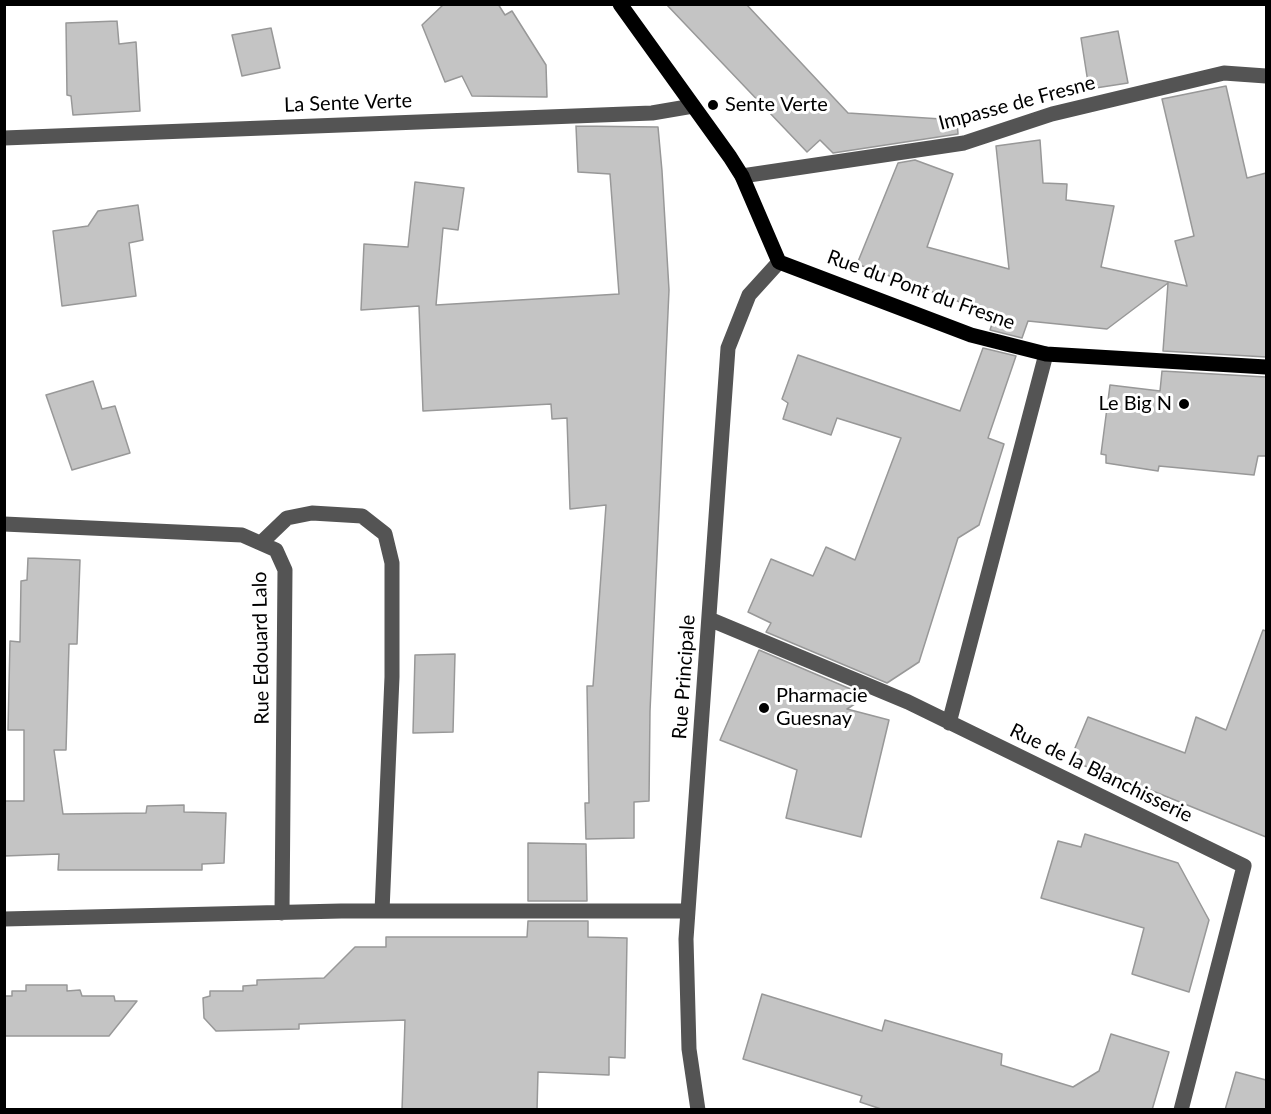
<!DOCTYPE html>
<html>
<head>
<meta charset="utf-8">
<style>
  body { margin:0 }
  #map { position:relative; width:1271px; height:1114px; overflow:hidden; background:#fff; font-family:Lato,sans-serif }
  canvas { display:block }
  .frame { position:absolute; inset:0; border:6px solid #000; pointer-events:none }
</style>
</head>
<body>
<div id="map">
<canvas width="1271" height="1114"></canvas>
<div class="frame"></div>
</div>
<script>
const g = document.querySelector('canvas').getContext('2d');
g.lineJoin = 'round';
function fill(path, color) { g.fillStyle = color; g.fill(path, 'evenodd'); }
const poly = rows => new Path2D(rows.map(r => 'M' + r).join(''));
function trace(path, color, width, dash) { g.strokeStyle = color; g.lineWidth = width; g.lineCap = dash ? 'butt' : 'round'; g.setLineDash(dash || []); g.stroke(path); }
function write(font, color, halo, rows, align = 'center') {
  g.font = font + ' Lato,sans-serif'; g.lineWidth = 6; g.setLineDash([]); g.textBaseline = 'middle'; g.strokeStyle = halo; g.fillStyle = color; for (const [text, x, y, turn = 0] of rows) {
    g.save(); g.translate(x, y); g.rotate((+turn || 0) * Math.PI / 180); g.textAlign = isNaN(turn) ? turn : align; if (halo) g.strokeText(text, 0, 0); g.fillText(text, 0, 0); g.restore();
  }
}
const building = poly([
  [444,4,498,4,505,15,512,11,546,65,547,97,472,96,462,76,445,82,422,25,444,4],
  [666,4,746,4,848,113,957,120,958,134,833,153,820,140,807,152,666,4],
  [117,21,119,44,136,42,140,111,73,115,71,96,67,95,66,23,117,21],
  [271,28,280,68,242,76,232,35,271,28],
  [1118,31,1128,83,1089,89,1081,38,1118,31],
  [1226,86,1247,178,1266,173,1266,357,1163,351,1168,283,1107,329,1028,321,1022,338,990,330,995,315,857,264,898,163,915,160,953,174,927,247,1009,269,996,146,1040,140,1043,183,1067,184,1066,200,1114,206,1101,267,1187,286,1175,241,1194,236,1162,99,1226,86],
  [576,126,658,127,662,171,669,290,650,711,649,801,634,802,634,838,586,839,585,803,589,803,587,686,593,686,606,505,570,509,567,418,552,419,551,404,423,411,419,306,361,310,364,244,408,247,415,182,464,188,458,230,443,228,436,305,619,294,610,174,578,172,576,126],
  [138,205,143,240,129,243,136,296,62,306,53,231,88,226,98,211,138,205],
  [983,348,1016,356,988,438,1004,444,979,525,958,538,919,662,887,683,766,632,771,623,748,612,771,559,813,576,826,547,855,560,901,438,837,418,831,435,783,419,788,403,782,399,798,355,960,411,983,348],
  [1162,371,1266,377,1266,456,1258,456,1254,475,1159,466,1158,471,1106,463,1106,455,1101,454,1110,385,1160,391,1162,371],
  [93,381,102,409,115,406,130,453,72,470,46,395,93,381],
  [28,558,80,560,77,644,69,644,66,750,54,750,63,814,146,813,147,806,184,805,184,812,226,813,224,863,202,864,202,870,58,870,59,854,4,856,4,801,24,801,24,730,8,730,10,641,20,642,21,581,27,580,28,558],
  [1263,630,1266,631,1266,837,1133,783,1135,786,1070,760,1088,717,1185,753,1196,717,1226,730,1263,630],
  [759,650,867,696,847,709,889,720,861,837,786,818,797,770,720,740,759,650],
  [455,654,453,732,413,733,415,655,455,654],
  [1085,834,1178,863,1209,920,1189,992,1132,974,1144,928,1041,898,1058,841,1081,847,1085,834],
  [528,843,586,844,587,901,528,901,528,843],
  [528,921,588,921,588,937,627,938,625,1058,609,1057,609,1075,538,1072,537,1110,402,1110,405,1020,299,1024,299,1029,216,1031,204,1018,203,998,210,996,210,991,243,991,243,986,257,985,257,980,324,978,355,947,386,947,386,937,527,937,528,921],
  [26,985,67,985,67,991,80,990,82,996,114,996,115,1001,137,1001,109,1036,4,1036,4,996,12,996,12,991,26,991,26,985],
  [762,994,882,1031,885,1020,1002,1054,1001,1065,1073,1087,1099,1071,1111,1034,1169,1052,1152,1110,884,1110,860,1102,862,1096,743,1059,762,994],
  [1236,1072,1266,1080,1266,1110,1225,1110,1236,1072]
]);
const minor = poly([
  [4,138,652,113,693,106],
  [742,176,964,143,1052,114,1224,73,1266,76],
  [4,524,242,535,276,550,285,570,282,913],
  [261,543,287,518,312,513,362,516,385,534,392,563,392,677,382,911],
  [709,619,908,702,1244,866,1181,1110],
  [949,723,1046,354],
  [4,919,341,911,688,911],
  [698,1110,689,1049,686,939,728,348,749,295,779,262]
]);
const major = poly([
  [620,4,730,157,742,176,779,262,971,335,1046,354,1266,367]
]);
const markers = [
  [713,105,6,"#000"],
  [1184,404,6,"#000"],
  [764,708,6,"#000"]
];
const streetNames = [
  ["La Sente Verte",348,103,-2],
  ["Impasse de Fresne",1017,103,-15],
  ["Rue du Pont du Fresne",921,290,20],
  ["Rue Edouard Lalo",261,648,-91],
  ["Rue Principale",684,677,-86],
  ["Rue de la Blanchisserie",1101,773,26]
];
const poiNames = [
  ["Sente Verte",725,105],
  ["Le Big N",1172,404,"right"],
  ["Pharmacie",776,696],
  ["Guesnay",776,719]
];
fill(building, '#c4c4c4');
trace(building, '#989898', 1.5);
trace(minor, '#545454', 15);
trace(major, '#000', 15);
for (const [x, y, r, color] of markers) { const dot = new Path2D(); dot.arc(x, y, r, 0, 2 * Math.PI); g.fillStyle = color; g.fill(dot); trace(dot, '#fff', 2); }
write('20px', '#000', '#fff', streetNames);
write('20px', '#000', '#fff', poiNames, 'left');
</script>
</body>
</html>
